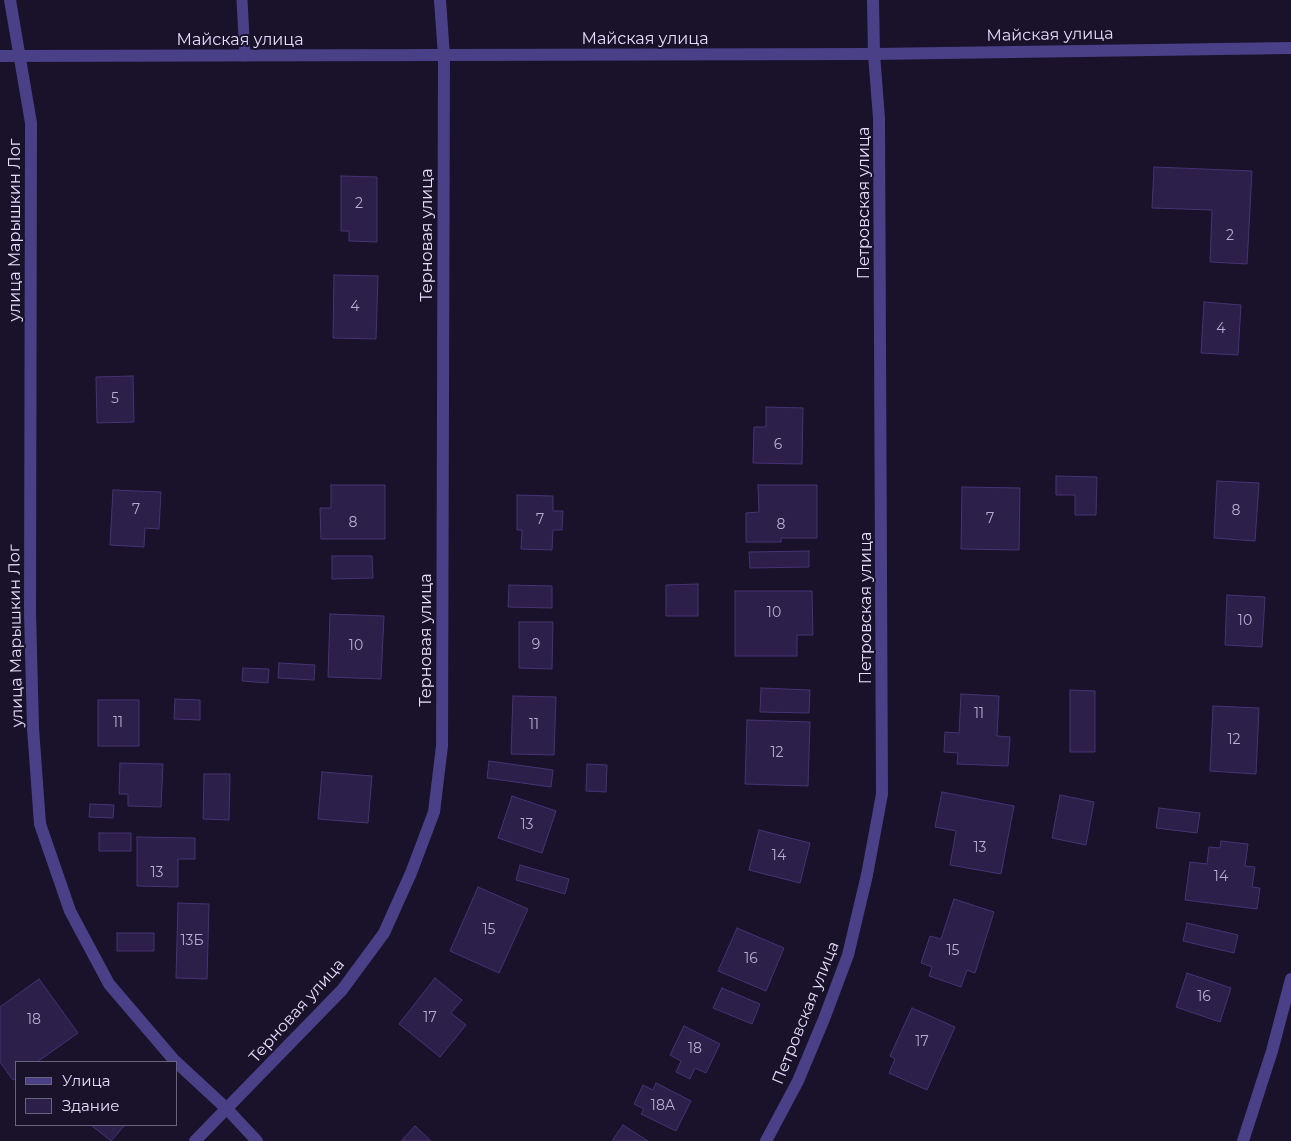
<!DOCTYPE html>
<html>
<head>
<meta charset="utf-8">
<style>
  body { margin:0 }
  #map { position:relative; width:1291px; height:1141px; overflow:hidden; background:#19122a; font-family:Montserrat,sans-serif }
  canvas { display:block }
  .legend { position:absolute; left:15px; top:1061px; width:162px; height:65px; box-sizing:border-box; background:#19122a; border:1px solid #6a637e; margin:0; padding:6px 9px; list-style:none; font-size:15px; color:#e4ddfd }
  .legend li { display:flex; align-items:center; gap:10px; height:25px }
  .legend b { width:25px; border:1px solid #6a637e }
</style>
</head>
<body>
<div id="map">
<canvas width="1291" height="1141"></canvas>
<ul class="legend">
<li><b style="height:6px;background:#494087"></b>Улица</li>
<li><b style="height:14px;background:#2c1f4a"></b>Здание</li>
</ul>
</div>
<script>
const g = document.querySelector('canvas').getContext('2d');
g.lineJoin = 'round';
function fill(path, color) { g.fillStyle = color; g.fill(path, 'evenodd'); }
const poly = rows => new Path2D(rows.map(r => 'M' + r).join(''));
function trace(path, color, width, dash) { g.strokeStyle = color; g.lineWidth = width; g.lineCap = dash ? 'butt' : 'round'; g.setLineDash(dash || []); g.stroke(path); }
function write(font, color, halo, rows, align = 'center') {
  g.font = font + ' Montserrat,sans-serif'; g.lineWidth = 4; g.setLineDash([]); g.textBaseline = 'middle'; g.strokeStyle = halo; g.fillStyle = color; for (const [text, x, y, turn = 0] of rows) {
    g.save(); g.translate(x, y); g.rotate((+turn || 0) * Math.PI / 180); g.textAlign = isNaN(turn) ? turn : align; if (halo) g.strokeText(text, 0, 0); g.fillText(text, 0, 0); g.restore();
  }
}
const building = poly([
  [1154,167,1252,171,1247,264,1210,262,1212,210,1152,208,1154,167],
  [341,176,377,177,377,242,349,241,349,231,341,231,341,176],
  [334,275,378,276,376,339,333,338,334,275],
  [1204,302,1241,305,1238,355,1201,353,1204,302],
  [133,376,134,422,97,423,96,377,133,376],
  [766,407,803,408,802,464,753,463,754,427,766,427,766,407],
  [1056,476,1097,477,1096,515,1075,515,1075,495,1056,495,1056,476],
  [1217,481,1259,483,1255,541,1214,538,1217,481],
  [331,485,385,485,385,539,321,539,320,508,331,508,331,485],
  [758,485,817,485,817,538,781,538,781,542,746,542,746,513,759,512,758,485],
  [962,487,1020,488,1019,550,961,549,962,487],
  [113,490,161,492,159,529,145,528,144,547,110,545,113,490],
  [517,495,553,496,553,511,563,511,562,530,553,530,552,550,521,549,522,530,517,530,517,495],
  [809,551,809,567,750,568,749,552,809,551],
  [332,556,372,556,373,578,332,579,332,556],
  [698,584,698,616,666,616,666,585,698,584],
  [509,585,552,586,552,608,508,607,509,585],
  [735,591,812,591,813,635,797,635,797,656,735,656,735,591],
  [1227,595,1265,597,1262,647,1225,645,1227,595],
  [330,614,384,616,381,679,328,677,330,614],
  [519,622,553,622,552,669,519,668,519,622],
  [279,663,315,665,314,680,278,678,279,663],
  [243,668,269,669,268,683,242,681,243,668],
  [761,688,810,690,809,713,760,712,761,688],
  [1070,690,1095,691,1095,752,1070,752,1070,690],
  [961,694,999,696,997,736,1010,737,1008,766,957,764,958,753,944,752,945,732,959,733,961,694],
  [513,696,556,697,554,755,511,754,513,696],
  [175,699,200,700,200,720,174,719,175,699],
  [98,700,139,700,139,746,98,746,98,700],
  [1213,706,1259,708,1256,774,1210,771,1213,706],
  [747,720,810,722,808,786,745,784,747,720],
  [489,761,553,770,551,787,487,778,489,761],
  [120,763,163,764,161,807,128,806,128,794,119,794,120,763],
  [587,764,607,765,606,792,586,791,587,764],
  [322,772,372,776,368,823,318,819,322,772],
  [204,774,230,774,229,820,203,819,204,774],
  [942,792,1014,806,1001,874,950,865,956,831,935,827,942,792],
  [1060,795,1094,802,1086,845,1052,838,1060,795],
  [512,796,556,811,542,853,498,838,512,796],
  [90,804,114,805,113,818,89,817,90,804],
  [1159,808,1200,813,1197,833,1156,828,1159,808],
  [759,830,810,843,800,883,749,870,759,830],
  [99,833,131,833,131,851,99,851,99,833],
  [137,837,195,838,195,859,178,859,178,887,137,886,137,837],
  [1221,841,1248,844,1245,866,1255,867,1252,887,1260,888,1257,909,1185,900,1190,862,1207,864,1209,847,1220,848,1221,841],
  [520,865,569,879,565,894,516,880,520,865],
  [478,887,528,909,499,973,450,951,478,887],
  [954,899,994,912,975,973,967,970,961,987,929,976,932,967,921,963,930,936,941,939,954,899],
  [178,903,209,904,207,979,176,978,178,903],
  [1187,923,1238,935,1234,953,1183,941,1187,923],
  [737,928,784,948,766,991,718,971,737,928],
  [117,933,154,933,154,951,117,951,117,933],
  [1187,973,1231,988,1220,1022,1176,1007,1187,973],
  [435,978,462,1000,451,1013,466,1025,440,1057,399,1024,435,978],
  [39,979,78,1033,37,1062,16,1062,16,1078,13,1080,0,1062,0,1007,39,979],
  [722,988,760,1004,752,1024,713,1008,722,988],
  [912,1008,955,1027,927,1090,889,1073,895,1059,890,1056,912,1008],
  [684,1026,720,1044,706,1073,695,1068,690,1079,676,1072,681,1061,670,1055,684,1026],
  [656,1083,691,1101,676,1131,641,1114,644,1109,634,1104,643,1085,653,1090,656,1083],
  [91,1125,125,1125,111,1141,91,1125],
  [623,1125,648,1141,612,1141,623,1125],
  [415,1126,431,1141,401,1141,415,1126]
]);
const service = poly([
  [242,0,245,56]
]);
const minor = poly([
  [10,0,31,123,30,612,33,728,40,824,70,911,109,984,174,1060,227,1109,257,1141],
  [195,1141,342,990,384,933,411,873,434,812,442,746,444,56,440,0],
  [766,1141,798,1081,824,1019,848,955,867,875,882,794,879,118,874,54,873,0],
  [1243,1141,1272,1051,1291,979]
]);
const tertiary = poly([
  [0,56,874,54,1291,48]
]);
const numberNames = [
  ["2",359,204],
  ["2",1230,236],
  ["4",355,307],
  ["4",1221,329],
  ["5",115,399],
  ["6",778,445],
  ["7",136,510],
  ["8",1236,511],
  ["7",990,519],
  ["7",540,520],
  ["8",353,523],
  ["8",781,525],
  ["10",774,613],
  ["10",1245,621],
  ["9",536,645],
  ["10",356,646],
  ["11",979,714],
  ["11",118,723],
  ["11",534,725],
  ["12",1234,740],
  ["12",777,753],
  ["13",527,825],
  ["13",980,848],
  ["14",779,856],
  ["13",157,873],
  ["14",1221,877],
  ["15",489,930],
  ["13Б",192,941],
  ["15",953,951],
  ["16",751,959],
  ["16",1204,997],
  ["17",430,1018],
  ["18",34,1020],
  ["17",922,1042],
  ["18",695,1049],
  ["18А",663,1106]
];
const streetNames = [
  ["Майская улица",1050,35,-1],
  ["Майская улица",645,39],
  ["Майская улица",240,40],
  ["Петровская улица",864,203,-90],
  ["улица Марышкин Лог",15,230,-90],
  ["Терновая улица",427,235,-90],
  ["Петровская улица",866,608,-90],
  ["улица Марышкин Лог",16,636,-91],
  ["Терновая улица",426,640,-90],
  ["Терновая улица",297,1011,-48],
  ["Петровская улица",806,1013,-68]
];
fill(building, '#2c1f4a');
trace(building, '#463375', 1);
trace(service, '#494087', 11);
trace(minor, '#494087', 12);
trace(tertiary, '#494087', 12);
write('14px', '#b6aed0', null, numberNames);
write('16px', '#e4ddfd', '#19122a', streetNames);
</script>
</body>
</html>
